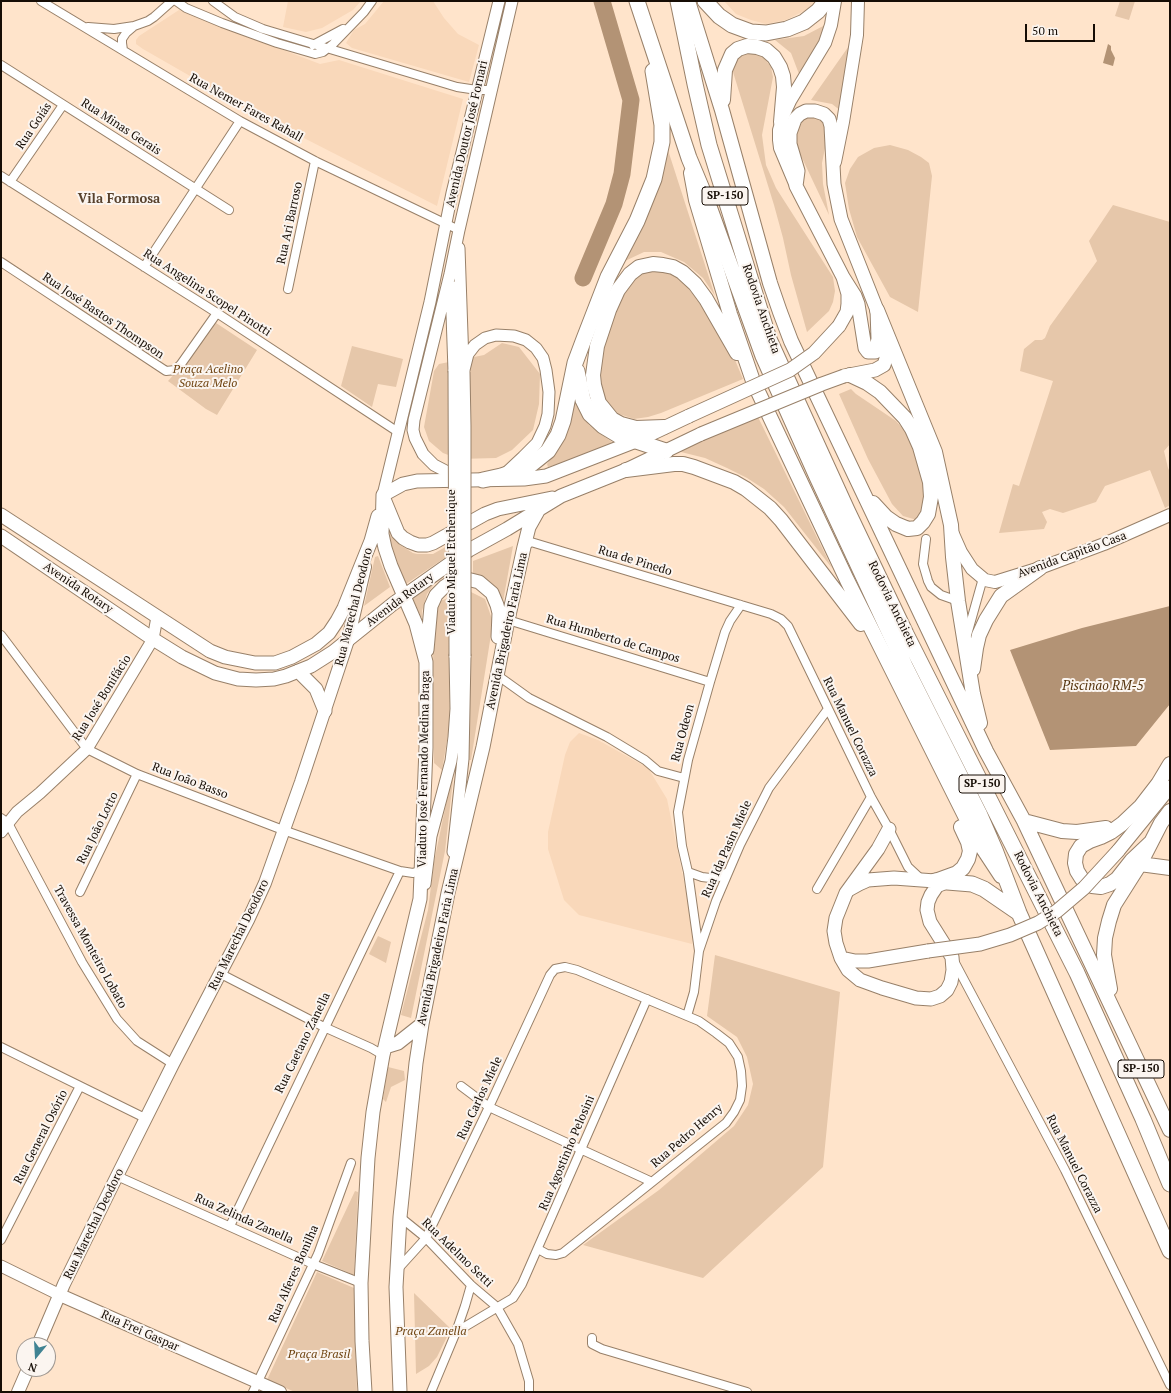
<!DOCTYPE html>
<html>
<head>
<meta charset="utf-8">
<style>
  body { margin:0 }
  #map { position:relative; width:1171px; height:1393px; overflow:hidden; background:#ffe4cb; font-family:"PT Serif",serif }
  canvas { display:block }
  .frame { position:absolute; inset:0; border:2px solid #160d05; pointer-events:none }
  .north { position:absolute; left:16px; top:1337px; width:40px; height:40px; box-sizing:border-box; background:#fbf5f0; border:1px solid #9f9892; border-radius:50%; rotate:198deg; font-size:11px; font-weight:700; line-height:16px; text-align:center; color:#160d05 }
  .north::after { content:''; display:block; margin:auto; width:14px; height:18px; background:#408393; clip-path:polygon(50% 0,100% 100%,50% 72%,0 100%) }
  .scale { position:absolute; left:1025px; top:24px; width:70px; height:18px; box-sizing:border-box; border:2px solid #160d05; border-top:0; padding-left:5px; font-size:12px; line-height:14px; white-space:nowrap; color:#160d05; -webkit-text-stroke:3px #fbf5f0; paint-order:stroke }
</style>
</head>
<body>
<div id="map">
<canvas width="1171" height="1393"></canvas>
<div class="frame"></div>
<div class="north">N</div>
<div class="scale">50 m</div>
</div>
<script>
const g = document.querySelector('canvas').getContext('2d');
g.lineJoin = 'round';
function fill(path, color) { g.fillStyle = color; g.fill(path, 'evenodd'); }
const poly = rows => new Path2D(rows.map(r => 'M' + r).join(''));
function trace(path, color, width, dash) { g.strokeStyle = color; g.lineWidth = width; g.lineCap = dash ? 'butt' : 'round'; g.setLineDash(dash || []); g.stroke(path); }
function write(font, color, halo, rows, align = 'center') {
  g.font = font + ' "PT Serif",serif'; g.lineWidth = 4; g.setLineDash([]); g.textBaseline = 'middle'; g.strokeStyle = halo; g.fillStyle = color; for (const [text, x, y, turn = 0] of rows) {
    g.save(); g.translate(x, y); g.rotate((+turn || 0) * Math.PI / 180); g.textAlign = isNaN(turn) ? turn : align; if (halo) g.strokeText(text, 0, 0); g.fillText(text, 0, 0); g.restore();
  }
}
const built = poly([
  [288,1,361,1,353,10,322,28,306,32,283,27],
  [384,1,433,1,444,18,458,34,479,45,469,82,352,48,346,43,354,30,365,24],
  [724,1,817,1,808,9,786,20,766,24,751,20,736,14],
  [179,10,320,64,339,60,463,99,437,206,251,111,143,49,136,44,136,40,139,36],
  [579,733,598,740,648,768,667,799,694,930,692,944,579,915,564,900,548,849,548,832,565,755,570,742]
]);
const green = poly([
  [1120,1,1135,1,1129,20,1115,16],
  [827,24,811,59,799,74,791,53,775,40,804,36],
  [851,43,841,111,832,104,811,100],
  [749,53,757,53,765,59,771,67,773,77,762,135,766,165,776,188,833,277,835,291,833,302,829,311,807,332,791,275,783,238,774,205,733,72,733,67,738,57,743,54],
  [801,115,822,119,828,133,822,163,823,184,829,215,794,141],
  [890,145,908,150,921,157,929,163,932,176,918,312,890,297,857,237,849,209,845,183,850,169,858,157,874,148],
  [667,147,715,296,703,278,684,262,661,252,644,252,625,261,621,259],
  [1113,205,1170,222,1170,444,1164,451,1168,468,1170,472,1170,505,1165,508,1150,470,1105,486,1096,502,1063,513,1050,509,1042,512,1047,522,1044,529,999,533,1013,484,1019,486,1053,381,1020,371,1024,349,1035,340,1042,340,1045,338,1050,326,1097,261,1089,241],
  [650,268,667,271,683,282,698,301,735,360,743,379,661,413,648,417,634,419,619,414,610,407,602,397,595,379,599,348,623,286],
  [213,321,257,350,217,415,206,409,168,381,197,349],
  [502,343,519,347,540,374,539,404,533,430,512,450,496,458,459,459,443,453,429,441,424,427,434,371,439,364,484,355],
  [352,346,403,359,396,387,378,384,372,407,341,386],
  [851,389,856,394,896,421,914,441,928,500,917,520,903,516,892,504,868,459,839,394],
  [573,394,580,411,589,425,599,433,615,444,572,460,548,467,547,464,557,451],
  [758,417,832,568,784,507,764,489,747,478,727,468,705,458,677,451],
  [389,530,390,530,393,536,400,545,413,553,417,554,433,554,449,545,449,555,406,584,392,550],
  [513,546,503,602,496,588,486,579,473,573,473,561],
  [378,556,390,587,364,606,375,557],
  [433,584,434,584,427,594,422,611,422,617,421,617,413,599],
  [471,592,485,599,493,622,471,760,469,760],
  [448,598,450,723,442,770,434,763,433,638,437,602],
  [451,780,453,780,445,851,411,1018,401,1015,428,910,434,862],
  [378,936,391,942,386,963,369,954],
  [715,955,840,992,823,1167,703,1278,583,1245,659,1190,734,1126,748,1105,753,1084,747,1057,737,1037,707,1016],
  [388,1067,404,1071,405,1080,391,1087,386,1102,383,1099],
  [355,1191,358,1192,354,1275,322,1261],
  [317,1272,354,1288,357,1392,295,1392,267,1380],
  [414,1293,451,1329,437,1357,429,1366,416,1374]
]);
const water = poly([
  [1108,44,1111,46,1111,50,1115,58,1113,66,1103,63],
  [1170,606,1170,704,1136,746,1050,750,1010,650,1082,628]
]);
const river = poly([
  [583,278,614,204,622,174,631,100,602,1]
]);
const minor = poly([
  [41,1,240,121,315,161,459,230],
  [176,1,186,8,222,23,277,43,315,54,323,52,333,44,364,12,372,1],
  [213,1,235,17,263,29,457,87,477,90,491,90],
  [88,27,114,29,134,26,148,21,154,17,172,1],
  [313,45,343,29],
  [123,50,122,43,122,39,126,33,133,27],
  [1,65,229,210],
  [1,176,217,313,398,432],
  [10,182,63,105],
  [1,262,166,371,175,370,181,364,217,313],
  [144,267,240,121],
  [288,289,315,161],
  [926,539,923,564,928,581,931,587,941,595,958,601],
  [524,547,531,542,771,614,781,619,788,626,871,797,889,829,908,867,922,880],
  [508,620,710,682],
  [1,635,87,749,137,774,283,830,400,871,413,873,422,870],
  [967,635,983,578],
  [497,675,529,698,607,737,645,760,658,771,684,778],
  [1,818,8,823,82,962,117,1019,137,1041,173,1064],
  [688,872,702,877,710,878,719,877,728,872],
  [817,889,871,797],
  [80,892,137,774],
  [699,951,688,872,682,846,678,812,688,760,710,682,725,632,730,621,741,605],
  [954,961,1065,1170,1170,1385],
  [221,974,324,1027,371,1048,383,1055],
  [687,1016,694,992,699,951,716,901,740,845,769,788,828,709],
  [1,1047,147,1119],
  [461,1086,489,1107,652,1182],
  [117,1176,313,1264,361,1283],
  [400,1217,426,1238,471,1285,497,1307,518,1344,529,1381,529,1392],
  [230,1226,400,871],
  [1,1240,80,1086],
  [397,1270,426,1238,489,1107,550,975,555,969,565,967,577,970,687,1016,699,1021,716,1033,729,1043,738,1057,741,1071,742,1086,740,1100,734,1112,726,1123,652,1182,563,1253,556,1255,547,1254,538,1249],
  [456,1332,465,1306,471,1285],
  [592,1338,592,1344,602,1349,747,1392],
  [253,1392,318,1254,351,1163],
  [431,1392,456,1332,513,1298,522,1284,647,999]
]);
const tertiary = poly([
  [459,248,463,363],
  [451,286,454,371],
  [464,370,468,354,475,345,485,338,496,335,514,336,526,340,536,348,543,358,546,370,549,392,548,414,545,426,537,443,523,457,507,472],
  [461,479,434,465,423,454,415,438,413,430,414,420,450,274,459,230,512,1],
  [383,495,430,302,452,193,499,1],
  [1,832,17,812,40,793,87,749,153,639,157,617],
  [453,852,463,759,465,656],
  [425,884,431,836,451,761,454,737,456,709,455,656],
  [1,1266,60,1295]
]);
const secondary = poly([
  [835,162,843,122,857,35,858,1],
  [796,186,780,148,779,140,779,130,784,114,790,101,825,43,831,25,835,1],
  [953,534,961,552,972,569,985,580,995,582,1040,568,1104,544,1170,515],
  [60,1295,280,1392],
  [38,1345,64,1284,117,1176,173,1064,248,920,265,883,301,782,348,640,365,567],
  [18,1392,28,1369]
]);
const primary = poly([
  [839,326,847,312,848,304,848,294,843,277,796,186,798,171,790,144,790,133,795,119,800,114,806,111,815,111,824,114,829,119,831,126,834,184,841,219,877,310,878,339,875,352,868,352,865,348,858,304,855,296,843,277],
  [844,376,875,370,884,365,887,355,887,351,881,336],
  [383,495,403,484,417,481,524,479,546,476,636,441,689,416],
  [384,499,398,533,403,538,410,542,418,545,427,545,433,543,485,514,498,509,552,498],
  [1,515,210,651,225,657,255,663,275,663,292,657,316,644,329,633,337,621,344,608,371,541,378,516],
  [1,536,153,639,182,657,215,673,238,679,256,680,274,679,286,676,311,666,333,652,394,603,469,550,507,529,561,496,626,470,701,434],
  [427,650,431,606,436,595,444,587,453,581,463,578,479,582,492,593,497,605,499,613,498,637],
  [298,671,316,689,325,711],
  [889,829,878,849,846,893,836,918,834,931,836,943,841,958,848,970,860,980,882,988,916,998,931,999,940,996,947,990,951,982,953,970,952,957,930,922,927,910,928,902,931,895,937,886,946,882],
  [1118,851,1170,787],
  [850,889,859,884,868,880,894,878,935,881],
  [841,958,855,961,868,961,928,951],
  [385,1047,398,1043,422,1024],
  [365,1392,362,1341,361,1283,368,1158,373,1112,383,1055,420,899,426,748,426,662,416,624,391,566,385,548,382,534,383,495],
  [400,1392,396,1287,400,1217,416,1063,422,1024,448,893,483,747,508,620,524,547,529,527,538,511]
]);
const trunk = poly([
  [688,1,722,110,770,283,780,312,791,341,986,751,1024,821,1170,1130],
  [723,100,725,70,732,54,738,49,747,46,757,47,766,50,774,57,780,67,783,76,784,87,781,122],
  [691,173,696,200,730,314,753,381,847,580,976,838,1001,876],
  [877,310,935,452,951,525,953,557,958,601,973,694,980,723],
  [850,375,867,383,880,392,905,418,912,429,920,447,930,482,931,497,928,514,923,522,917,528,908,529,896,524,886,517,873,503],
  [664,427,636,428,621,424,612,419,599,403,594,385,593,375,597,346,609,310,618,290,630,274,639,267,653,264,663,265,673,267,682,272,695,284,706,299,737,353],
  [626,470,674,464,683,464,694,467,734,482,746,489,770,508,781,520,861,624],
  [973,669,976,648,979,635,986,620,1001,596,1040,568],
  [1024,821,1062,831,1077,832,1106,828],
  [1150,843,1132,860,1117,879,1110,884,1101,887,1092,886,1082,879,1077,871,1075,863,1076,854,1081,846,1090,841,1101,837,1111,832,1122,824,1141,806,1158,784,1170,764],
  [1140,864,1170,868],
  [935,881,957,873,963,868,968,859,970,851,968,842,961,827],
  [1110,989,1104,955,1105,938,1109,921,1114,905,1140,864,1161,823,1170,811]
]);
const motorway = poly([
  [637,1,689,158,707,201,763,356,817,477,905,666,979,813,995,850,1019,913,1170,1251],
  [678,1,695,84,709,145,769,339,847,510,906,634,1077,973,1143,1119,1170,1184],
  [705,1,719,16,732,25,751,32,766,33,787,29,804,22,818,11,826,1],
  [577,371,583,400,590,414,603,426,618,435,666,451],
  [483,480,501,476,528,467,548,451,558,435,563,421,575,363,584,339,608,277,637,221,654,179,662,142,662,125,653,71],
  [935,881,972,884,984,889,1019,913]
]);
const tertiaryBridge = poly([
  [454,371,455,656],
  [464,372,465,426,465,656]
]);
const primaryBridge = poly([
  [689,416,790,370,814,353,839,326],
  [701,434,822,384,844,376],
  [928,951,980,944,1010,935,1038,923,1057,911,1084,888,1118,851]
]);
const shields = [
  [725,196,46],
  [982,784,46],
  [1141,1069,46]
];
const shieldNames = [
  ["SP-150",725,196],
  ["SP-150",982,784],
  ["SP-150",1141,1069]
];
const streetNames = [
  ["Rua Nemer Fares Rahall",246,108,29],
  ["Rua Goiás",34,126,-56],
  ["Rua Minas Gerais",121,127,33],
  ["Avenida Doutor José Fornari",467,134,-77],
  ["Rua Ari Barroso",290,223,-78],
  ["Rua Angelina Scopel Pinotti",207,293,33],
  ["Rodovia Anchieta",761,309,71],
  ["Rua José Bastos Thompson",103,316,34],
  ["Avenida Capitão Casa",1072,555,-20],
  ["Rua de Pinedo",635,561,17],
  ["Viaduto Miguel Etchenique",452,562,-90],
  ["Avenida Rotary",78,588,34],
  ["Avenida Rotary",400,600,-37],
  ["Rodovia Anchieta",892,604,64],
  ["Rua Marechal Deodoro",354,607,-76],
  ["Avenida Brigadeiro Faria Lima",507,631,-78],
  ["Rua Humberto de Campos",613,639,17],
  ["Rua José Bonifácio",102,698,-58],
  ["Rua Manuel Corazza",850,727,64],
  ["Rua Odeon",683,733,-75],
  ["Viaduto José Fernando Medina Braga",424,769,-89],
  ["Rua João Basso",190,781,21],
  ["Rua João Lotto",98,828,-64],
  ["Rua Ida Pasin Miele",727,849,-66],
  ["Rodovia Anchieta",1038,894,63],
  ["Rua Marechal Deodoro",239,935,-64],
  ["Travessa Monteiro Lobato",90,947,61],
  ["Avenida Brigadeiro Faria Lima",438,947,-78],
  ["Rua Caetano Zanella",303,1043,-64],
  ["Rua Carlos Miele",480,1098,-65],
  ["Rua Pedro Henry",687,1136,-41],
  ["Rua General Osório",41,1137,-63],
  ["Rua Agostinho Pelosini",567,1153,-67],
  ["Rua Manuel Corazza",1074,1164,63],
  ["Rua Zelinda Zanella",244,1219,24],
  ["Rua Marechal Deodoro",94,1224,-64],
  ["Rua Adelmo Setti",457,1253,44],
  ["Rua Alferes Bonilha",294,1274,-66],
  ["Rua Frei Gaspar",140,1331,24]
];
const parkNames = [
  ["Praça Acelino",208,370],
  ["Souza Melo",208,384],
  ["Praça Zanella",431,1332],
  ["Praça Brasil",319,1355]
];
const neighbourhoodNames = [
  ["Vila Formosa",119,199]
];
const waterNames = [
  ["Piscinão RM-5",1103,686]
];
fill(built, '#f9d8ba');
fill(green, '#e6c7aa');
fill(water, '#b39375');
trace(river, '#b39375', 17);
trace(minor, '#988069', 10);
trace(tertiary, '#988069', 13);
trace(secondary, '#988069', 14);
trace(primary, '#988069', 15);
trace(trunk, '#988069', 16);
trace(motorway, '#988069', 17);
trace(minor, '#fff', 8);
trace(tertiary, '#fff', 11);
trace(secondary, '#fff', 12);
trace(primary, '#fff', 13);
trace(trunk, '#fff', 14);
trace(motorway, '#fff', 15);
trace(tertiaryBridge, '#988069', 13, []);
trace(primaryBridge, '#988069', 15, []);
trace(tertiaryBridge, '#fff', 11);
trace(primaryBridge, '#fff', 13);
for (const [x, y, w] of shields) { const box = new Path2D(); box.roundRect(x - w / 2, y - 9, w, 18, 3); g.fillStyle = '#fbf5f0'; g.fill(box); trace(box, '#160d05', 1); }
write('bold 11px', '#160d05', null, shieldNames);
write('12px', '#160d05', '#fbf5f0', streetNames);
write('italic 12px', '#704512', '#fbf5f0', parkNames);
write('bold 13px', '#57412c', '#fbf5f0', neighbourhoodNames);
write('italic 13px', '#55340e', '#fbf5f0', waterNames);
</script>
</body>
</html>
